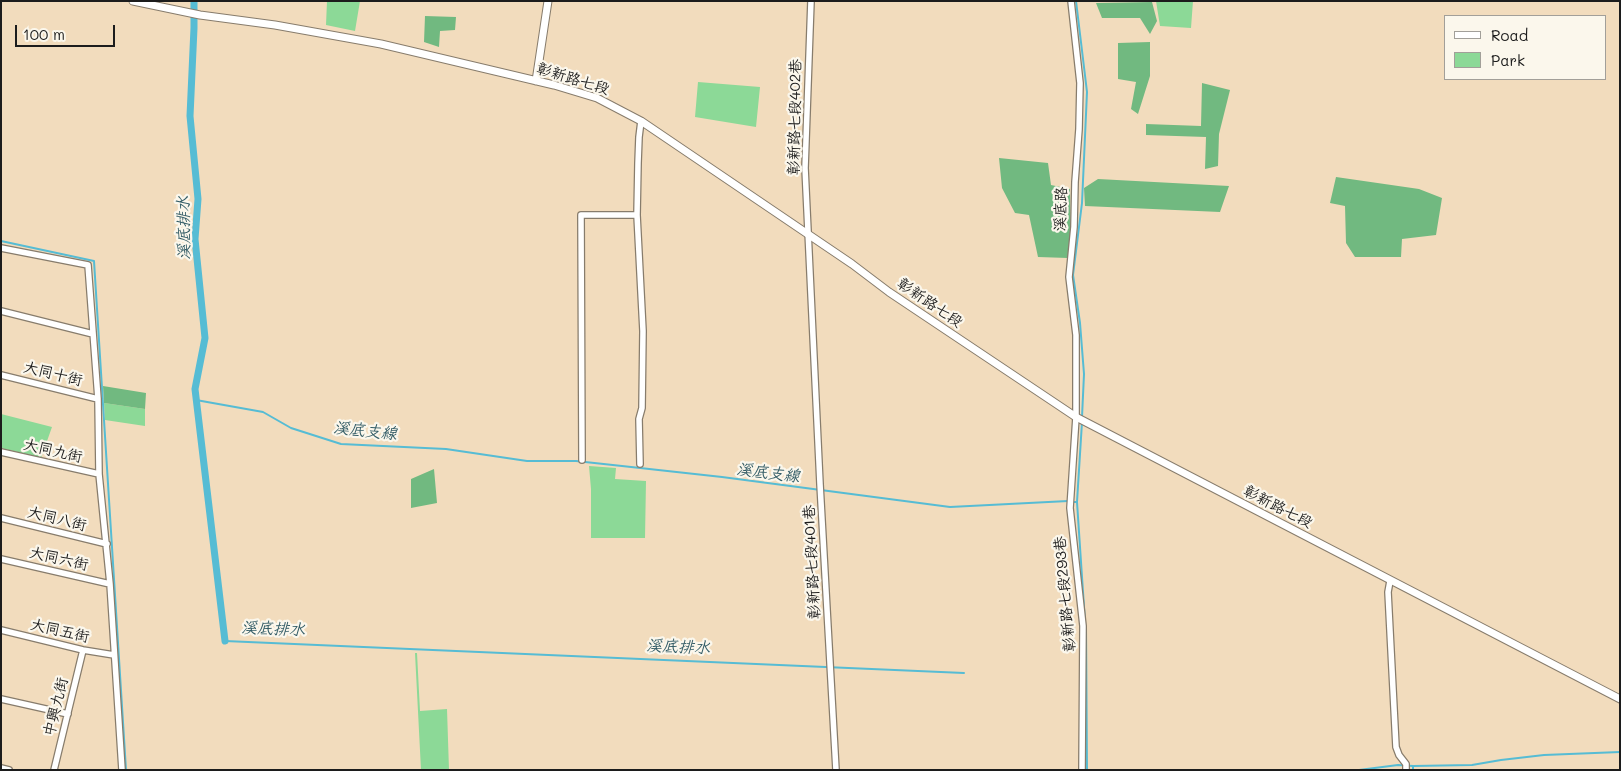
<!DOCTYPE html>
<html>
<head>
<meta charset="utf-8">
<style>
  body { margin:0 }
  #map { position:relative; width:1621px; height:771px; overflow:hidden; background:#f2dcbd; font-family:Mali,sans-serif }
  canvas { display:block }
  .frame { position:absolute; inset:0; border:2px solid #1c1c1c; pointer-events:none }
  .legend { position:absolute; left:1444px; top:15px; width:162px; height:65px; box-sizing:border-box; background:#fbf7ec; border:1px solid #a29f99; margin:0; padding:6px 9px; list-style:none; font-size:15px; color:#1c1c1c }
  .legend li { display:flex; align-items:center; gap:10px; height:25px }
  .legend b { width:25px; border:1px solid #a29f99 }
  .scale { position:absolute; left:15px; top:25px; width:100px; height:22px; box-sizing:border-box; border:2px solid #1c1c1c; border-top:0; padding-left:6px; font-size:15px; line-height:18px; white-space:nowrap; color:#1c1c1c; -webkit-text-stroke:4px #fbf7ec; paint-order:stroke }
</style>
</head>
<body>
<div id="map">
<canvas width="1621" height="771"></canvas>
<div class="frame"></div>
<ul class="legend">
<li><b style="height:6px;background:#fff"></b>Road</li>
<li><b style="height:14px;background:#8cd997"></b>Park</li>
</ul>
<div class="scale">100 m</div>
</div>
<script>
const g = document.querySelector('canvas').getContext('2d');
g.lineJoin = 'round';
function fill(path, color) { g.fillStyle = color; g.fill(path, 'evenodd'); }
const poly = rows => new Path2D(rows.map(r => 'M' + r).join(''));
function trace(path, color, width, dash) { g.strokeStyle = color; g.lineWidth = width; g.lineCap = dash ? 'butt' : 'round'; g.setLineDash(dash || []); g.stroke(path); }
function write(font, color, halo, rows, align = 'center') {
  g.font = font + ' Mali,"LXGW WenKai TC",sans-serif'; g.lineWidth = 4.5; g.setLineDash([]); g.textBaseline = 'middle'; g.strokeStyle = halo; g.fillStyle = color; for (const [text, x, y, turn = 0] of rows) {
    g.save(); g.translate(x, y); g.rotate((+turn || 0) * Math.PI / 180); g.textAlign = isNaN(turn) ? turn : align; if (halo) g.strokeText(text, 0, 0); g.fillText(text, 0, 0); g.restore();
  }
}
const green = poly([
  [327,1,360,1,355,31,326,25],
  [1156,1,1193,1,1191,28,1160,26],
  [698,82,760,87,756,127,695,117],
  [104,403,145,409,145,426,105,420],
  [1,414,52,427,41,458,1,448],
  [589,466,616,468,615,479,646,481,645,538,591,538,591,489],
  [415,653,417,653,420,711,447,709,449,770,421,770]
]);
const forest = poly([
  [1152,2,1157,21,1150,34,1140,18,1102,18,1096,3],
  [425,16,456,17,455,30,440,31,439,47,424,42],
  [1150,42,1150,76,1138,114,1131,109,1136,82,1118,79,1118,43],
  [1202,83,1230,90,1219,134,1218,166,1205,169,1206,137,1146,135,1146,124,1201,126],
  [999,158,1048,163,1051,185,1070,189,1071,247,1068,258,1038,257,1029,215,1015,213,1002,188],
  [1336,177,1419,189,1442,198,1436,235,1402,239,1401,257,1355,257,1346,243,1345,206,1330,203],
  [1098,179,1229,186,1220,212,1085,206,1084,188],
  [103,386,146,393,145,409,104,403],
  [434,469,437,503,411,508,411,479]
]);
const stream = poly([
  [1076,1,1087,92,1082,203,1073,275,1080,323,1084,374,1082,417],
  [1,241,94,261,126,770],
  [196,400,263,412,291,428,341,444,446,449,527,461,576,461,622,466,722,477,950,507,1068,501],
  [1073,502,1077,502,1085,622],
  [1077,502,1082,422],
  [1086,627,1087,770],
  [225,641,964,673],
  [1413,766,1472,765,1501,760,1544,755,1620,752],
  [1359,770,1398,765,1413,766,1413,770]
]);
const canal = poly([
  [194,1,194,28,190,116,198,199,195,239,205,338,195,389,225,641]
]);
const minor = poly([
  [811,1,805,168,820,484,836,770],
  [1071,1,1080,83,1079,129,1075,182,1074,227,1069,277,1076,335,1076,417,1070,508,1083,626,1082,770],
  [1,248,88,265,98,399,99,474,110,584,122,770],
  [1,311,93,334],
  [1,375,98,399],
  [1,452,99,474],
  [582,460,581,215,637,215],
  [640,464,639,419,642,408,643,331,637,215,638,163,639,137,641,121],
  [1,518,107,544],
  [1,559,110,584],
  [1390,581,1388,592,1396,747,1399,755,1406,764,1406,770],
  [1,630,83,650,114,655],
  [1,699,68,714],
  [1,768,9,770],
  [54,770,83,650]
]);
const tertiary = poly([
  [133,1,200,15,275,25,381,44,554,85,597,98,641,121,852,264,889,292,1076,417,1620,699],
  [536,81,548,1]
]);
const streetNames = [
  ["彰新路七段",573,79,17],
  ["彰新路七段402巷",795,117,-89],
  ["溪底路",1061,209,-88],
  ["彰新路七段",930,303,34],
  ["大同十街",53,374,14],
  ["大同九街",53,451,13],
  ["彰新路七段",1278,507,27],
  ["大同八街",57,519,14],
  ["大同六街",59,559,13],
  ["彰新路七段401巷",812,562,-93],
  ["彰新路七段293巷",1065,594,-95],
  ["大同五街",60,631,13],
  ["中興九街",56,707,-76]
];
const waterNames = [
  ["溪底排水",184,228,-91],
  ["溪底支線",365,431,6],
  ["溪底支線",768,473,7],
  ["溪底排水",273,629,2],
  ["溪底排水",678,647,2]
];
fill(green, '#8cd997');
fill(forest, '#71b980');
trace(stream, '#56bcd4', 2);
trace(canal, '#56bcd4', 7);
trace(minor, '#877c6c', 8);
trace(tertiary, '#877c6c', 9);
trace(minor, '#fff', 5.5);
trace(tertiary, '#fff', 7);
write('15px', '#1c1c1c', '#fbf7ec', streetNames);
write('italic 16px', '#335c66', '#fbf7ec', waterNames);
</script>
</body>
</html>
